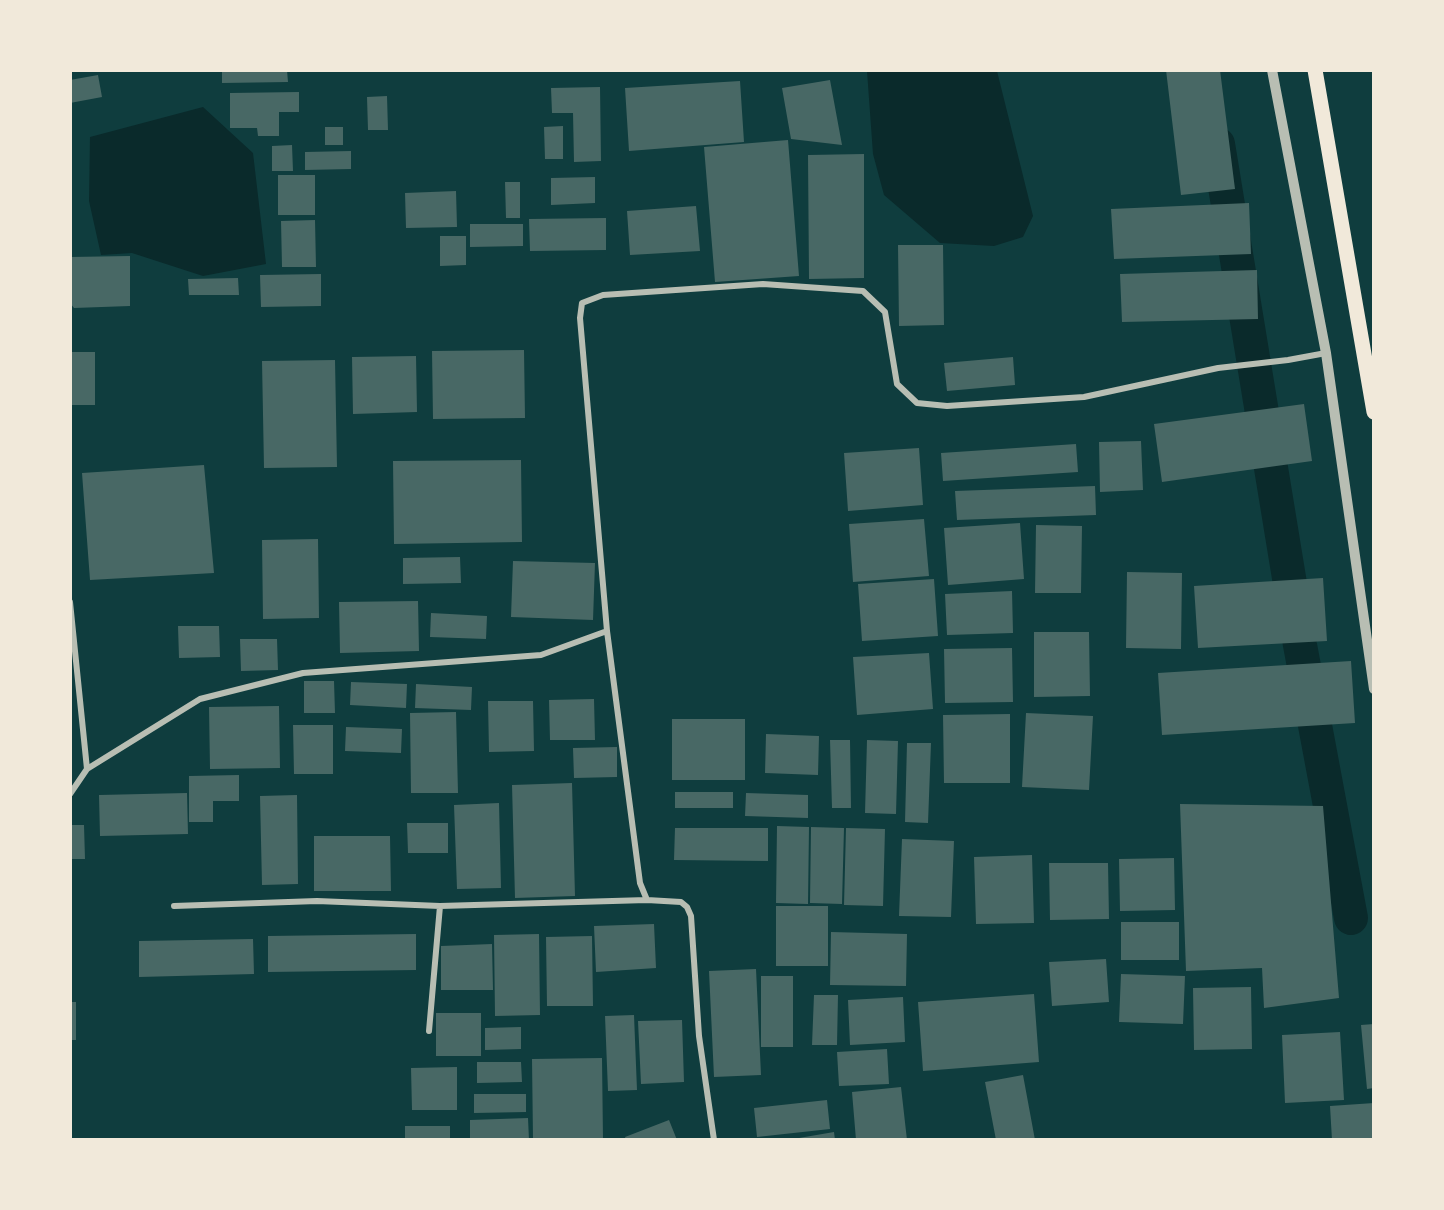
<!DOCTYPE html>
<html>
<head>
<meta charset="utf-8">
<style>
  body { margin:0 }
  #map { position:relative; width:1444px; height:1210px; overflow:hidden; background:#0f3d3e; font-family:"Work Sans",sans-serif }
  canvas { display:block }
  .frame { position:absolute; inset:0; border:72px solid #f1e9da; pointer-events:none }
</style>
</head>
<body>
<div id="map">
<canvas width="1444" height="1210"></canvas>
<div class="frame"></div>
</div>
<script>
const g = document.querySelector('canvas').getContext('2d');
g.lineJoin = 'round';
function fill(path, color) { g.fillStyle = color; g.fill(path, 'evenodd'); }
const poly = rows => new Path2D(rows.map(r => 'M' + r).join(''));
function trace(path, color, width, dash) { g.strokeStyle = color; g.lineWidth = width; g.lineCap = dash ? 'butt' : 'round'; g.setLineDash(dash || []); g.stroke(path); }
const water = poly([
  [867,71,997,71,1033,216,1023,237,994,246,940,243,884,195,873,154],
  [203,107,253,153,266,264,203,276,132,253,101,255,89,201,90,137]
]);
const canal = poly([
  [1218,144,1300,645,1351,918]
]);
const building = poly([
  [222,70,287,70,288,82,222,83],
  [1166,70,1220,70,1235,189,1181,195],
  [98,75,102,97,70,103,70,80],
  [830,80,842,145,791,139,782,88],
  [740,81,744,142,629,151,625,88],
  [600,87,601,161,574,162,573,113,552,113,551,88],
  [299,92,299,112,279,112,279,136,258,136,257,128,230,128,230,93],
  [387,96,388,130,368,130,367,97],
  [563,126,563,159,545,159,544,127],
  [325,127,343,127,343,145,325,145],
  [788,140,799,276,715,282,704,147],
  [292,145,293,171,272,171,272,146],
  [351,151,351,169,305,170,305,152],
  [864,154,864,278,809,279,808,155],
  [278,175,315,175,315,215,278,215],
  [595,177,595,203,551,205,551,178],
  [505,182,520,182,520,218,506,218],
  [456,191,457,227,406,228,405,193],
  [1249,203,1251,254,1114,259,1111,209],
  [696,206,700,251,630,255,627,211],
  [606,218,606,250,530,251,529,219],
  [315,220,316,267,282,267,281,221],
  [470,224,523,224,523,246,470,247],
  [440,236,466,236,466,265,440,266],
  [898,245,943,245,944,325,899,326],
  [130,256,130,306,74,308,70,303,70,257],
  [1257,270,1258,319,1122,322,1120,274],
  [321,274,321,306,261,307,260,275],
  [238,278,239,295,189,295,188,279],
  [524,350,525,418,433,419,432,351],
  [70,352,95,352,95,405,70,405],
  [416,356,417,412,353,414,352,357],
  [1013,357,1015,385,947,391,944,363],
  [335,360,337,467,264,468,262,361],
  [1304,404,1312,461,1162,482,1154,424],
  [1141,441,1143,490,1100,492,1099,442],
  [1076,444,1078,472,943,481,941,453],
  [919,448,923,505,848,511,844,453],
  [521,460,522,542,394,544,393,461],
  [204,465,214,573,90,580,82,473],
  [1095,486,1096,515,957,520,955,491],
  [924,519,929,576,853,582,849,524],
  [1020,523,1024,579,948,585,944,528],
  [1036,525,1082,526,1081,593,1035,593],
  [318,539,319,618,263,619,262,540],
  [460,557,461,583,403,584,403,558],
  [513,561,595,563,593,620,511,617],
  [1127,572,1182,573,1181,649,1126,648],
  [1323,578,1327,641,1198,648,1194,586],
  [934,579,938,636,862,641,858,584],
  [1012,591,1013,633,947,635,945,594],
  [418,601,419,651,340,653,339,602],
  [431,613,487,616,486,639,430,637],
  [178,626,219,626,220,657,179,658],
  [1034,632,1089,632,1090,696,1034,697],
  [240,639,277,639,278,670,241,671],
  [1012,648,1013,702,945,703,944,649],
  [929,653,933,709,857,715,853,657],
  [1351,661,1355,723,1162,735,1158,673],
  [304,681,334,681,335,713,304,713],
  [351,682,407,684,406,708,350,705],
  [416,684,472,687,471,710,415,708],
  [594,699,595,740,550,740,549,700],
  [488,701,533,701,534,751,489,752],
  [279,706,280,768,210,769,209,707],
  [456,712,458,793,411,793,410,713],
  [1026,713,1093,716,1089,790,1022,787],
  [1010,714,1010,783,944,783,943,715],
  [672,719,745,719,745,780,672,780],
  [293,725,333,725,333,774,294,774],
  [346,727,402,729,401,753,345,751],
  [766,734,819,736,818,775,765,773],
  [830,740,850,740,851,808,832,808],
  [867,740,898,741,896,814,865,813],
  [907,743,931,743,928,823,905,822],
  [617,747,617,777,574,778,573,748],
  [239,775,239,801,213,801,213,822,189,822,189,776],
  [572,783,575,896,515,898,512,785],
  [675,792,733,792,733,808,675,808],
  [187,793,188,834,100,836,99,795],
  [746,793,808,795,808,818,745,816],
  [297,795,298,884,262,885,260,796],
  [499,803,501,888,457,889,454,805],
  [1180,804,1323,806,1339,998,1264,1008,1262,968,1186,971],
  [407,823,448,823,448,853,408,853],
  [70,825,84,825,85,859,70,859],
  [777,826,809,827,808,904,776,903],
  [811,827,844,828,842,904,810,903],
  [675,828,768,828,768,861,674,860],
  [846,828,885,829,883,906,844,905],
  [314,836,390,836,391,891,314,891],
  [902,839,954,841,951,917,899,916],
  [1032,855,1034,923,976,924,974,857],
  [1174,858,1175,910,1120,911,1119,859],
  [1049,863,1108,863,1109,919,1050,920],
  [776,906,828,906,828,966,776,966],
  [1121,922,1179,922,1179,960,1121,960],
  [654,924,656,968,596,972,594,926],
  [831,932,907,934,906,986,830,985],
  [416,934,416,970,268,972,268,936],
  [539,934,540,1015,495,1016,494,935],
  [592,936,593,1006,547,1006,546,937],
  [253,939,254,974,139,977,139,941],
  [492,944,493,990,441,990,441,946],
  [1106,959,1109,1002,1052,1006,1049,962],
  [756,969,761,1075,714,1077,709,971],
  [1121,974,1185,976,1183,1024,1119,1022],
  [761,976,793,976,793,1047,761,1047],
  [1251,987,1252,1049,1194,1050,1193,988],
  [1034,994,1039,1062,923,1071,918,1002],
  [814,995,838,995,837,1045,812,1045],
  [903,997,905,1042,850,1045,848,1000],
  [70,1002,76,1002,76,1040,70,1040],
  [436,1013,481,1013,481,1056,436,1056],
  [634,1015,637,1090,608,1091,605,1016],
  [682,1020,684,1082,641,1084,638,1021],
  [1374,1024,1374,1088,1367,1089,1361,1025],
  [521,1027,521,1049,485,1050,485,1028],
  [1340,1032,1344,1100,1285,1103,1282,1035],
  [887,1049,889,1084,839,1086,837,1052],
  [602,1058,603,1140,533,1140,532,1059],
  [477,1062,521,1062,522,1082,477,1083],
  [457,1067,457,1110,412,1110,411,1068],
  [1023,1075,1035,1140,996,1140,985,1082],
  [901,1087,907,1140,856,1140,852,1092],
  [474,1094,526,1094,526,1112,474,1113],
  [827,1100,830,1129,757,1137,754,1108],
  [1374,1103,1374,1138,1332,1140,1330,1106],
  [528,1118,529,1140,470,1140,470,1120],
  [669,1120,677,1140,626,1140,625,1137],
  [405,1126,450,1126,450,1140,405,1140],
  [834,1132,835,1140,799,1140,799,1138]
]);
const minor = poly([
  [70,602,87,769],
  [70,794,87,769,200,699,303,673,541,655,607,631],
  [647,900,640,883,607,631,580,318,582,303,603,295,763,284,863,291,885,312,897,384,917,403,947,406,1084,397,1218,368,1288,360,1326,353],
  [174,906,317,901,440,906,647,900,681,902,687,907,691,916,699,1036,714,1140],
  [429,1031,440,906]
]);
const tertiary = poly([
  [1272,70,1326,353,1374,689]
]);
const primary = poly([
  [1315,70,1374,412]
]);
fill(water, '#0a2a2b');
trace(canal, '#0a2a2b', 34);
fill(building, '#486865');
trace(minor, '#b8beb3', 6);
trace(tertiary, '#b8beb3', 10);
trace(primary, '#f1e9da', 15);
</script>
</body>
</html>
